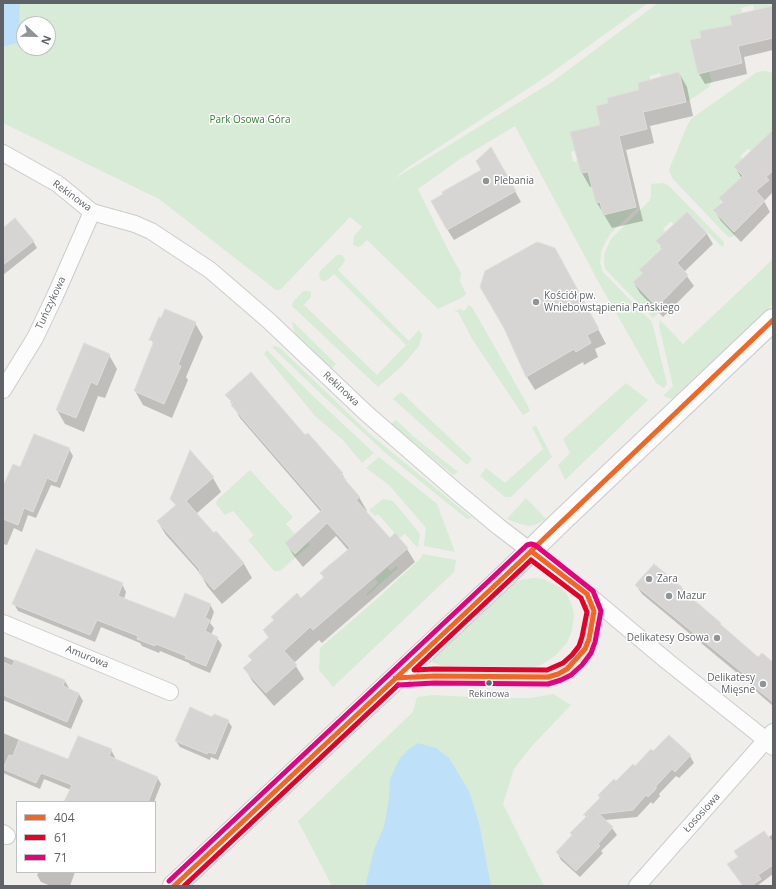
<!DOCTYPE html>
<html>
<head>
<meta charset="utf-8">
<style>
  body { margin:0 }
  #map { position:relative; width:776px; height:889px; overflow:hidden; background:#efeeea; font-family:"Open Sans",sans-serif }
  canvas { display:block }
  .frame { position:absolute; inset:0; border:4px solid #5f6368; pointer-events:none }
  .legend { position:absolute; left:16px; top:801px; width:140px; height:72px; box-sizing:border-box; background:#fff; border:1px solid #bfc1c3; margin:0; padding:5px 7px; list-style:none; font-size:12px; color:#5f6368 }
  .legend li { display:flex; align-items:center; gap:8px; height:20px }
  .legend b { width:20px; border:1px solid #bfc1c3 }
  .north { position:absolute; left:16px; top:16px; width:40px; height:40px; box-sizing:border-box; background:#fff; border:1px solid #bfc1c3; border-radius:50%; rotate:112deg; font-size:11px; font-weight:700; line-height:16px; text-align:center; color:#5f6368 }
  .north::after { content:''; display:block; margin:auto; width:14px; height:18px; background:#919496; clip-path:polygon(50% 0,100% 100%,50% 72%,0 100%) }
</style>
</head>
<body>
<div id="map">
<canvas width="776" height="889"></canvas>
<div class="frame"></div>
<ul class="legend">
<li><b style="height:5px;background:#f26522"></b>404</li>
<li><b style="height:5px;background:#e4002b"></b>61</li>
<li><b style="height:5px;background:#e5007d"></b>71</li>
</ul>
<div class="north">N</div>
</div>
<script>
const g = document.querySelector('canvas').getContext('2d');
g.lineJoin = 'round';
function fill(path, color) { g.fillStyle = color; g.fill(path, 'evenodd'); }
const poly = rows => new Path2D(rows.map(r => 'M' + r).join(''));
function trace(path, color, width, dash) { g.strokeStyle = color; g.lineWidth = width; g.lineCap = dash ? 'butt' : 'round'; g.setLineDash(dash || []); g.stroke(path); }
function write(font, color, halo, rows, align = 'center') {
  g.font = font + ' "Open Sans",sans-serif'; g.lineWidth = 3; g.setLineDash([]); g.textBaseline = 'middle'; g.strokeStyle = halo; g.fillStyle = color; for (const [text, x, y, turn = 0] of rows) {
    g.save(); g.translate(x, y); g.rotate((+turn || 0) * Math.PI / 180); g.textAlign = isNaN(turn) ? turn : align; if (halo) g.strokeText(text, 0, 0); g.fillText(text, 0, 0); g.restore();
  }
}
const green = poly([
  [3,3,648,3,547,76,407,168,394,179,552,82,658,3,772,3,772,6,754,10,753,5,741,8,742,13,730,16,733,30,690,40,698,74,709,72,712,81,709,87,696,96,686,102,679,72,661,76,660,73,650,76,650,80,638,83,641,96,618,95,607,98,608,103,596,106,600,125,571,132,575,151,571,152,573,162,578,161,581,173,593,170,594,194,596,203,600,202,603,214,636,207,636,209,610,234,602,249,600,262,603,272,652,322,653,326,667,384,664,388,656,383,599,283,515,126,460,159,418,189,448,250,461,273,460,281,466,294,463,297,438,309,367,240,361,246,358,247,353,245,354,236,362,227,350,217,282,288,279,290,276,290,159,199,3,123],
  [24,24,48,24,48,48,24,48],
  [765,71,773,73,773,144,766,137,751,151,748,149,740,156,743,159,734,167,745,179,713,210,736,234,732,237,728,237,673,179,669,171,670,167,687,126,691,119,757,72],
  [663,183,669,186,724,242,724,245,722,247,687,212,674,225,671,221,663,229,666,232,666,251,651,265,648,262,640,269,643,273,633,282,660,311,653,318,606,270,604,265,604,254,611,239,649,201,651,197,651,184],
  [337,255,342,255,344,258,345,261,338,270,409,341,419,330,422,335,419,346,402,366,378,387,292,306,293,302,303,291,308,291,311,292,311,297,304,305,377,375,406,345,334,274,326,281,323,281,320,279,319,274,321,270],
  [773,259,773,304,672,399,664,396,664,395,673,386,659,326,660,320,683,344],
  [468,305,472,307,528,406,530,411,523,415,471,337,458,312,454,312,460,309,463,311,467,308],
  [292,321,336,364,331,369,294,332],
  [273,346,275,346,280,348,371,435,472,518,467,519,389,456,322,395,273,348],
  [267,350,313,396,374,453,362,463,342,439,315,416,264,354],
  [626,383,648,400,565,480,558,465,570,453,563,439],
  [401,392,472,459,467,465,393,399],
  [396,420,414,437,458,472,453,475,391,424],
  [536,426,552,457,511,497,505,497,480,476,486,468,505,483,543,449,532,427],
  [379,457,437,504,455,552,424,546,426,528,389,485,366,468],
  [250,470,293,517,286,524,295,534,285,543,295,554,308,542,310,545,280,571,274,571,248,540,254,535,233,511,225,515,216,504,217,500],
  [526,498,546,519,537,524,529,526,514,522,507,519],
  [383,499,393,501,420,534,418,548,405,534,399,538,378,514,375,516,369,510],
  [422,554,456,560,454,572,333,687,319,670,320,648,378,598,421,558],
  [396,566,398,568,367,596,366,594,378,583,375,579,387,568,391,571],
  [533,578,544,579,560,587,567,594,573,609,574,616,572,630,567,643,556,655,541,665,535,667,443,666,433,663,432,660,433,657,509,586,521,580],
  [553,694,571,705,532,746,514,769,503,804,544,886,332,886,298,821,413,712,417,697,432,695,489,698,530,698]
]);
const water = poly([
  [3,3,20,3,19,26,19,39,17,43,5,46,3,46],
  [418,743,436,748,449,758,469,791,479,823,491,886,367,886,366,883,374,850,384,826,389,799,390,779,400,758,409,749]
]);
const shadow = poly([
  [773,9,773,50,744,57,747,74,705,84,699,74,733,25],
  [679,73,687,87,693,116,650,126,654,143,626,150,643,221,612,228,597,203,593,186,590,187,582,173,572,133,602,125,609,104],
  [773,146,773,192,764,201,770,212,741,242,721,221,715,211,723,203,721,198,742,179,735,167],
  [491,148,521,202,454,240,447,229,483,171],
  [687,213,707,234,713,244,684,272,694,286,663,317,640,293,634,283,643,274,641,270,662,249,658,241],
  [3,230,33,241,37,248,3,275],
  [563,263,606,344,595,349,598,357,584,365,583,362,535,390,527,377,504,328],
  [195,323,203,337,186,377,188,380,172,418,143,405,135,391,154,345,151,339],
  [109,355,117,369,105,398,98,396,84,432,65,424,57,410],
  [227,395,305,437,308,434,342,474,350,487,359,497,367,511,365,512,390,540,395,535,407,549,415,562,322,643,319,640,294,663,304,679,274,706,253,682,245,669,253,661,250,656,269,639,264,630,274,621,272,617,301,599,324,578,321,574,348,550,336,536,303,567,294,556,286,543,321,512,240,418],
  [69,449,73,456,60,488,51,485,36,518,28,515,22,532,14,528,7,545,3,544,3,489,21,469],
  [191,452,213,478,221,492,196,514,214,535,216,532,244,564,252,578,222,604,207,586,200,573,166,535,158,522,176,506,171,499],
  [122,584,126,592,124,599,175,619,210,604,214,612,210,623,214,628,211,635,217,638,222,645,210,673,191,665,189,663,160,651,159,653,142,646,140,643,101,627,95,642,18,611,14,604],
  [636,585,682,588,685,594,720,624,723,629,773,673,773,706,759,694,748,682,642,594],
  [3,656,65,681,69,688,68,689,79,694,83,701,71,729,3,700],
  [213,718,228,721,232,727,218,760,211,757,210,760,180,747,176,741],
  [3,733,69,761,111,750,115,757,114,760,157,777,161,784,154,802,66,802,71,790,44,779,40,789,3,773],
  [690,756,694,763,679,778,676,776,659,794,660,796,653,804,651,802,637,817,605,820,612,828,617,835,601,851,603,853,580,877,561,860,557,852,573,836,586,818,585,815,616,782,635,768],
  [773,834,773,874,757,886,743,886,739,858],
  [39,872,75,872,70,886,51,886,41,882,37,875]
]);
const building = poly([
  [773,6,773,38,738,46,742,63,698,74,690,40,701,38,700,31,732,25,730,16,773,6],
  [679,72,686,102,643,112,647,129,619,136,636,207,603,215,600,202,596,203,588,172,581,173,570,132,600,125,596,106,608,103,607,98,639,90,638,83,679,72],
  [773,130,773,171,766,177,769,180,756,191,765,201,734,232,713,210,723,202,719,198,743,176,734,167,773,130],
  [491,147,516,191,447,230,431,201,443,194,442,192,481,170,476,161,491,147],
  [687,212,707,233,677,263,688,275,657,307,633,282,643,273,639,270,663,248,656,241,687,212],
  [15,218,34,241,3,265,3,228,15,218],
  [537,242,555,248,599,329,587,335,591,343,576,352,574,349,526,377,504,328,480,287,485,271,537,242],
  [165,309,196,322,178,365,181,366,164,404,134,391,154,341,149,340,159,317,161,318,165,309],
  [84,343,110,354,97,385,91,382,76,418,56,410,84,343],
  [251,372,305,435,308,433,343,473,341,475,360,497,356,500,390,538,395,533,408,548,313,630,310,627,284,651,297,665,266,693,243,668,252,660,248,656,269,637,263,630,274,620,271,617,297,593,301,598,324,577,320,573,350,548,327,523,295,554,285,543,322,510,231,405,233,403,225,395,251,372],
  [34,434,70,448,56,482,47,478,33,512,24,508,18,525,3,519,3,486,13,464,20,467,34,434],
  [190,450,214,477,186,501,214,533,216,531,244,563,214,590,198,572,200,570,157,521,176,505,170,499,190,450],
  [36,549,123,583,118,596,175,618,185,593,211,604,205,618,210,620,205,631,218,637,206,666,185,658,186,656,156,644,155,646,137,639,138,636,97,620,90,635,12,604,36,549],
  [654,564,682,587,681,589,721,623,720,624,758,657,762,653,773,662,773,702,752,685,753,683,744,675,744,674,635,585,654,564],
  [15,660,65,680,63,686,79,693,67,722,3,695,3,662,12,666,15,660],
  [190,707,212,717,214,714,229,720,215,754,208,752,207,754,175,741,190,707],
  [669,735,691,755,675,772,672,769,656,786,656,789,648,797,646,795,633,810,599,814,613,827,598,844,600,846,576,871,556,852,572,835,570,833,588,815,583,815,600,798,598,795,614,779,616,781,633,764,635,766,651,749,653,751,669,735],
  [78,736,112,749,109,756,158,777,148,802,64,802,72,785,41,773,36,783,3,769,9,755,13,756,19,740,68,759,78,736],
  [764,831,773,843,773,865,758,875,761,879,751,886,743,886,727,864,738,857,734,851,764,831]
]);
const minor = poly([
  [3,153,58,184,92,212,135,224,151,231,210,270,268,320,366,413,457,492,499,527,587,594,667,661,766,740,773,747],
  [3,390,35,338,55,296,92,212],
  [3,623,170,692],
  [3,833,7,836],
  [637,886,773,732]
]);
const secondary = poly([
  [174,886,508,573,559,523,773,320]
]);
const bus1 = poly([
  [395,678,434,676,548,677,558,674,567,669,585,649,589,639,594,611,587,594,531,551],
  [174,886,508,573,773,320]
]);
const bus2 = poly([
  [531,560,581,598,587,612,582,637,579,646,572,655,563,663,547,670,434,669,414,670,531,560],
  [184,886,398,685]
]);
const bus3 = poly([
  [169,881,527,545,531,544,535,545,593,591,601,611,595,642,591,653,582,665,571,675,561,680,548,684,434,683,398,685]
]);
const markers = [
  [486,181,4,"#919496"],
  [536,302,4,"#919496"],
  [649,579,4,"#919496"],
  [669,596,4,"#919496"],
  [717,638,4,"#919496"],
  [489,683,3.5,"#5f6368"],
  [763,684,4,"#919496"]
];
const busNames = [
  ["Rekinowa",489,694]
];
const parkNames = [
  ["Park Osowa Góra",250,120]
];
const poiNames = [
  ["Plebania",494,181],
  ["Kościół pw.",544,296],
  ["Wniebowstąpienia Pańskiego",544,308],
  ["Zara",657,579],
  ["Mazur",677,596],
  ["Delikatesy Osowa",709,638,"right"],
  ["Delikatesy",755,678,"right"],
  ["Mięsne",755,690,"right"]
];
const streetNames = [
  ["Rekinowa",72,196,36],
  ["Tuńczykowa",51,303,-65],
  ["Rekinowa",341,389,43],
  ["Amurowa",87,657,22],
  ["Łososiowa",702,813,-48]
];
fill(green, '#d8ebd6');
fill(water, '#bfe0f9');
fill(shadow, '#0003');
fill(building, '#d6d5d3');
trace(building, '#deddd9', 1);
trace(minor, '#cbcccc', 18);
trace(secondary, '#cacacb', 24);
trace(minor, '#fdfcfc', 16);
trace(secondary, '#fdfcfc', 22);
trace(bus1, '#f26522', 5);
trace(bus2, '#e4002b', 5);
trace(bus3, '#e5007d', 5);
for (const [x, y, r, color] of markers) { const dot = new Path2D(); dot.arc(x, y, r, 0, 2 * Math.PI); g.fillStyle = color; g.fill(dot); trace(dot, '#fff', 1.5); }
write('9px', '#5f6368', '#fff', busNames);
write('10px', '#348238', '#fff', parkNames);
write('10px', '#5f6368', '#fff', poiNames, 'left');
write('10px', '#5f6368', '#fff', streetNames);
</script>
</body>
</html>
